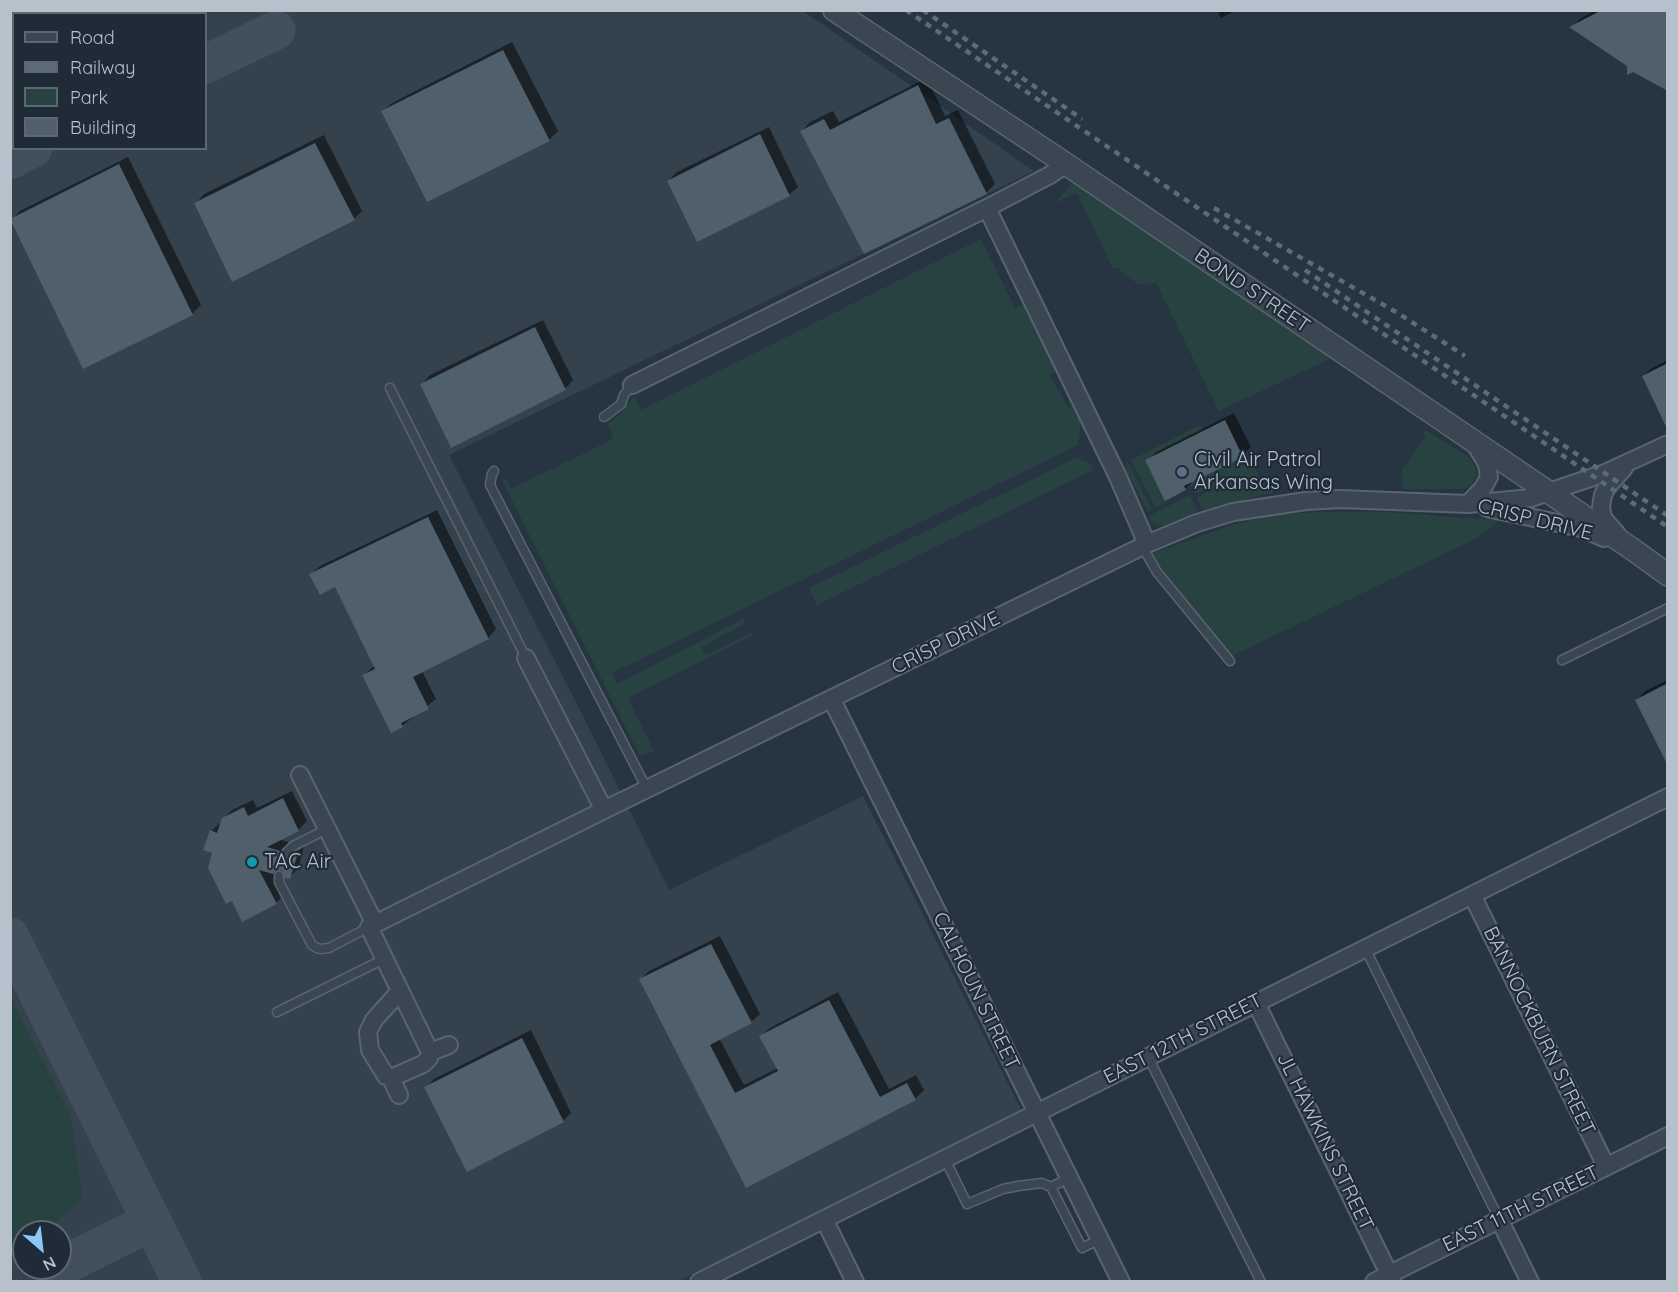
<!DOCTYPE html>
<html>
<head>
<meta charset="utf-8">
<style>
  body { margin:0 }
  #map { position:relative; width:1678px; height:1292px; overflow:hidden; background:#263541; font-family:Quicksand,sans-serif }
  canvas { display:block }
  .frame { position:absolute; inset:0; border:12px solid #b7c1cb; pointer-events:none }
  .legend { position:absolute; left:12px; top:12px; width:195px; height:138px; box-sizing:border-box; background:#1f2b36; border:2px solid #5c6772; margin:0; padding:8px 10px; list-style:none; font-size:18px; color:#b7c1cb }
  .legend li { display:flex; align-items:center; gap:12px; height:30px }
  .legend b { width:30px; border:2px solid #5c6772 }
  .north { position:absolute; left:12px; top:1220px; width:60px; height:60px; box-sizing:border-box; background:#1f2b36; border:2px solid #5c6772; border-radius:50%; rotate:152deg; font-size:16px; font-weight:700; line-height:24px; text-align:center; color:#b7c1cb }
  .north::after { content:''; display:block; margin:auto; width:21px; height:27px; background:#8ec6f9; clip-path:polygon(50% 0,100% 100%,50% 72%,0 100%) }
</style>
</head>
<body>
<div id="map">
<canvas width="1678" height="1292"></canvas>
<div class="frame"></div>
<ul class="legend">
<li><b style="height:8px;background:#3a4651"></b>Road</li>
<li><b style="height:8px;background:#5c6b78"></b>Railway</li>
<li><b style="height:16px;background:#284241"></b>Park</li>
<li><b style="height:16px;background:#4f5f6c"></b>Building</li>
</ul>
<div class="north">N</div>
</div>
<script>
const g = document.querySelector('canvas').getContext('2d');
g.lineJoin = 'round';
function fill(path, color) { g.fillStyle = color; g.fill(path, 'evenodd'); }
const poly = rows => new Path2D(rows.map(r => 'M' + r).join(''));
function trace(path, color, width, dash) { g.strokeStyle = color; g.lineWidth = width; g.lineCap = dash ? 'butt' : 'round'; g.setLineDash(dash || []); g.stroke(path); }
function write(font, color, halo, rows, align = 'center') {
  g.font = font + ' Quicksand,sans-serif'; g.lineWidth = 4.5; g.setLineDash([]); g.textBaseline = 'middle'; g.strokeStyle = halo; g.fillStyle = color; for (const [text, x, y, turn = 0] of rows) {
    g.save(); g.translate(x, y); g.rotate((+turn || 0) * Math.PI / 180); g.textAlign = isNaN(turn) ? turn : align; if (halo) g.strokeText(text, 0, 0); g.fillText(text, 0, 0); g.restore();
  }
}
const airport = poly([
  [10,11,803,11,1034,171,449,455,582,714,669,890,863,796,1023,1113,678,1281,11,1281],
  [14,14,206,14,206,148,14,148],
  [24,1232,60,1232,60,1268,24,1268]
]);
const green = poly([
  [1074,181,1334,357,1219,411,1156,283,1138,284,1124,274,1118,267,1113,269,1077,193,1055,203],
  [981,239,1015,308,1023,305,1056,371,1049,375,1069,409,1074,406,1081,422,1078,445,612,673,617,684,743,619,746,623,701,647,706,655,751,633,752,636,628,698,654,751,640,756,502,480,503,478,506,480,511,489,613,439,608,424,620,414,634,396,641,410],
  [1200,425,1203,431,1145,460,1167,502,1156,508,1131,460],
  [1426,430,1470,458,1475,467,1477,476,1472,484,1467,488,1458,489,1402,489,1402,469,1426,437,1422,434],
  [1248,454,1264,487,1270,484,1274,492,1202,510,1197,498,1209,491,1208,488,1195,494,1189,483],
  [1076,458,1090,463,1093,470,817,605,809,588],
  [1127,461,1152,510,1148,512,1127,472,1126,465],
  [1190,495,1198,511,1165,525,1155,525,1152,522,1149,516],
  [1322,512,1385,512,1499,520,1479,537,1232,656,1155,560,1154,553,1232,525,1274,515],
  [11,999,70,1114,83,1199,45,1232,24,1232,24,1251,16,1258,11,1259]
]);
const shadow = poly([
  [92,10,94,14,14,14,14,60,10,54,10,11],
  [1217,10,1237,10,1221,18],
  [1596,10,1668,10,1628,66,1572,27,1580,19],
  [512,42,558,131,549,140,383,111,392,103],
  [927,78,945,116,958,110,995,184,987,192,865,252,802,131,810,122,833,111,839,122],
  [769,127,798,187,789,195,668,181,677,172],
  [324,135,362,211,354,219,196,203,204,194],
  [128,157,201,305,192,314,12,219,20,211],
  [543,320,573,380,565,389,422,384,430,375],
  [1668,360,1668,421,1643,376,1652,368],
  [1234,413,1251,447,1242,455,1194,480,1185,489,1147,461,1156,452],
  [437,510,496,629,488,638,422,671,436,699,402,726,364,675,375,665,336,585,311,574,320,566],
  [1668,680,1668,748,1637,700,1645,691],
  [292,791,307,821,298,830,278,839,288,842,288,846,293,851,298,851,304,847,298,869,289,877,283,869,276,869,273,872,285,894,276,903,214,853,211,831,220,823,222,823,223,819,232,810,253,800,257,808],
  [720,936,760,1014,751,1022,719,1038,744,1085,778,1068,761,1036,770,1028,838,992,889,1089,916,1075,924,1090,915,1099,746,1186,641,979,649,971],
  [531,1030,571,1113,563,1121,426,1088,434,1079]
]);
const taxiway = poly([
  [206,64,276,30],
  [10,160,33,148],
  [10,937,182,1282],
  [60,1267,152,1221]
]);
const building = poly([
  [1602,10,1668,10,1668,91,1633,72,1627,75,1627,66,1569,27],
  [503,50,550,141,427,202,381,111],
  [918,85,936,124,949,118,987,194,864,254,800,131,824,119,830,130],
  [760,134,790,196,697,242,667,181],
  [315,143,355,220,232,282,194,203],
  [119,164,193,315,83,369,10,219],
  [535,327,566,390,451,448,420,384],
  [1668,363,1668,431,1642,376],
  [1225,420,1243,457,1184,486,1186,490,1165,501,1145,460],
  [428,517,489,639,413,677,429,709,401,723,403,727,391,733,362,675,375,669,335,587,320,595,309,574],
  [1668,683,1668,766,1635,700],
  [283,798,299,831,267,847,280,851,280,855,284,859,288,859,293,855,297,856,290,879,285,878,282,870,276,870,273,874,259,870,277,904,242,922,232,901,226,904,208,868,212,853,203,850,210,830,217,833,222,818,244,807,248,816],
  [711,944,752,1023,710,1045,735,1093,778,1071,759,1036,829,1000,880,1097,907,1083,916,1100,746,1188,639,979],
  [522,1038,564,1122,467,1172,424,1087]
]);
const service = poly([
  [390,388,526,658],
  [604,417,621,404,624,395,632,385],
  [494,471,492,474,490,485,647,789],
  [1142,546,1157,572,1230,661],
  [1562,660,1668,608],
  [286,853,293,846,327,829],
  [279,876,279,882,312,945,317,948,321,949,329,948,369,927],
  [1365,948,1499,1219],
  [277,1012,384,959],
  [1148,1057,1261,1282],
  [945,1159,967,1204,1003,1189,1018,1186,1042,1183,1051,1187],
  [1069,1178,1051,1187,1082,1248,1100,1239]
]);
const minor = poly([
  [987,208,1050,175,1066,164],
  [632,385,987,208,1118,477,1147,544],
  [1468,504,1483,488,1489,477,1487,464,1475,444],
  [1487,508,1581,528,1604,538],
  [1617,534,1603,518,1601,507,1603,495,1607,487,1624,468],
  [526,658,604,810,1147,544,1197,523,1233,512,1306,501,1340,499,1468,504,1531,498,1605,473,1668,444],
  [832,700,1121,1282],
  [300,775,375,924],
  [1472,895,1606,1166],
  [1256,1003,1393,1282],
  [430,1052,369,927,604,810],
  [391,1078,423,1064,429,1058,430,1052,449,1045],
  [399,1095,391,1078,386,1076,370,1050,368,1032,374,1020,400,991],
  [824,1219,855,1282],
  [1499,1219,1530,1282],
  [699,1282,1668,797],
  [1374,1282,1668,1136]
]);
const tertiary = poly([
  [834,10,1066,164,1635,551,1668,575]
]);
const rail = poly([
  [906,10,1668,527],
  [923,10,1082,119],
  [1214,208,1396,312,1465,356],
  [1305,270,1668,516]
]);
const markers = [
  [1182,472,6,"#5c6f8a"],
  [252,862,6,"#0f9aa8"]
];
const streetNames = [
  ["BOND STREET",1252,291,34],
  ["CRISP DRIVE",1535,520,14],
  ["CRISP DRIVE",946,643,-26],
  ["CALHOUN STREET",976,991,64],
  ["BANNOCKBURN STREET",1539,1031,64],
  ["EAST 12TH STREET",1183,1039,-27],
  ["JL HAWKINS STREET",1325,1142,64],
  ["EAST 11TH STREET",1521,1209,-26]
];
const poiNames = [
  ["Civil Air Patrol",1194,460],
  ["Arkansas Wing",1194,483],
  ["TAC Air",264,862]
];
fill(airport, '#34424e');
fill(green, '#284241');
fill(shadow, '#0007');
trace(taxiway, '#41505c', 39);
fill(building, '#4f5f6c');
trace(service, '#58646e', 11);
trace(minor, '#58646e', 20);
trace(tertiary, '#58646e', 24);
trace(service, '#3a4651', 8);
trace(minor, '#3a4651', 16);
trace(tertiary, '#3a4651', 21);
trace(rail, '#5c6b78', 4.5, [6, 6]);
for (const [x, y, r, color] of markers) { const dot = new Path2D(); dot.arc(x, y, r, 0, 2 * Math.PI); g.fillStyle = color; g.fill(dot); trace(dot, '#1f2b36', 2); }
write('20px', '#b7c1cb', '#1f2b36', streetNames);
write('20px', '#b7c1cb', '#1f2b36', poiNames, 'left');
</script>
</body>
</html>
